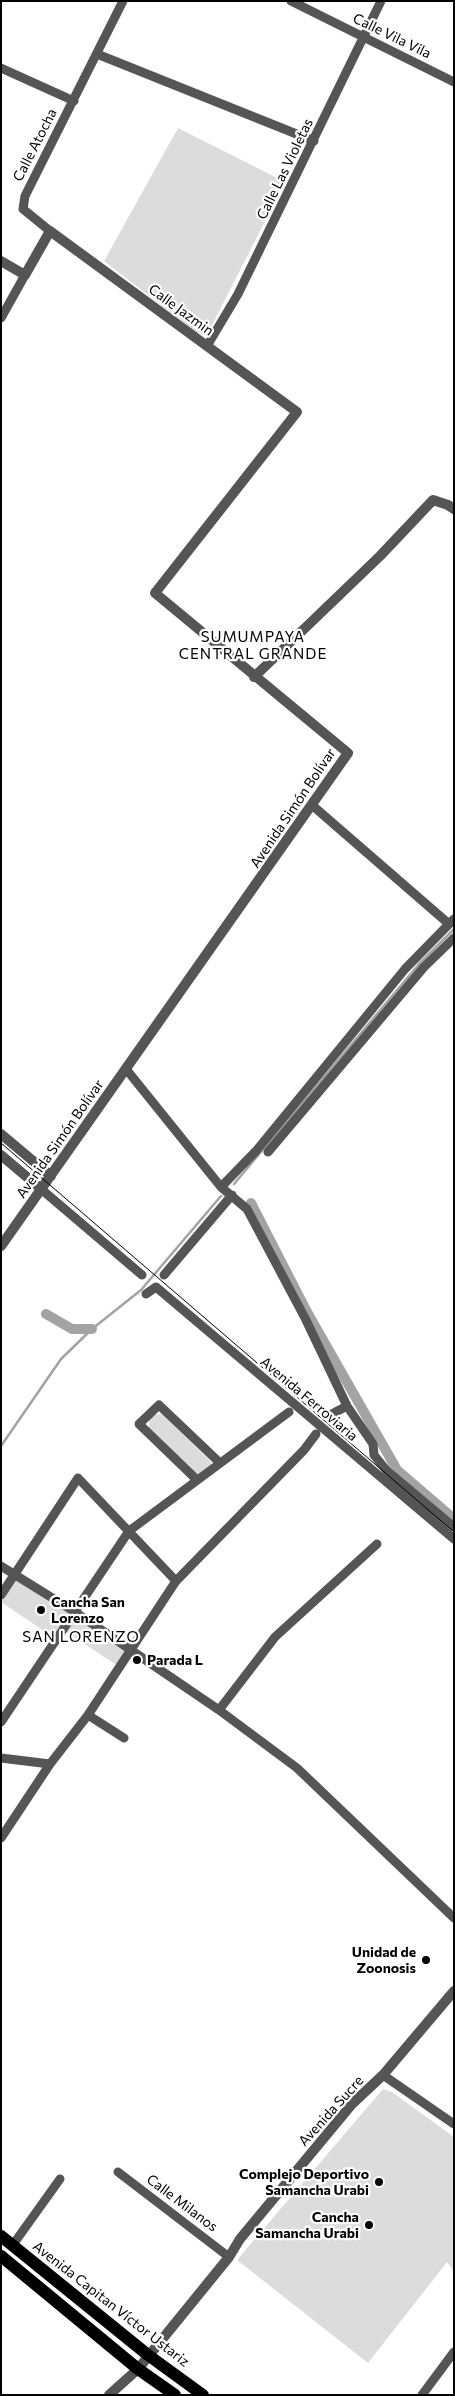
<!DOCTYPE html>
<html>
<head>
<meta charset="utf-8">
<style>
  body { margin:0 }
  #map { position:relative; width:455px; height:2396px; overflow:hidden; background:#fff; font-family:Commissioner,sans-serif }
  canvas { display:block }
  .frame { position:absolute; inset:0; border:2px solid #000; pointer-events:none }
</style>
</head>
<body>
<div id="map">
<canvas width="455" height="2396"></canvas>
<div class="frame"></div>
</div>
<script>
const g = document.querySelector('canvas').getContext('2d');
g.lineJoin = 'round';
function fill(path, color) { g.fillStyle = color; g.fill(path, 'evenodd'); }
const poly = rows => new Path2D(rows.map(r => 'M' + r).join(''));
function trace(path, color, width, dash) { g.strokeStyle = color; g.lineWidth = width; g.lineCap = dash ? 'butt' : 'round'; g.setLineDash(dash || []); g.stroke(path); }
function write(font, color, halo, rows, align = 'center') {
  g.font = font + ' Commissioner,sans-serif'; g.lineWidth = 4.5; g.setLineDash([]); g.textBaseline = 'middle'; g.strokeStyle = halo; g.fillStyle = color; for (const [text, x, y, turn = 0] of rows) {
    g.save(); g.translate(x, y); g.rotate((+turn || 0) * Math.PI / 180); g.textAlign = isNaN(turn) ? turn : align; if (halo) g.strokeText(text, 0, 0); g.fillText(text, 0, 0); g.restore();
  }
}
const green = poly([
  [178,128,285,182,210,329,205,333,197,333,104,261],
  [162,1414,211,1462,211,1466,200,1475,194,1473,149,1429,149,1421,153,1415],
  [17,1578,69,1613,53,1637,1,1602],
  [75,1618,127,1653,118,1666,66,1632],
  [383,2089,392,2092,454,2137,454,2272,447,2262,368,2363,237,2260]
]);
const stream = poly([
  [234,1184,419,964,454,929],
  [1,1446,61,1359,92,1329,141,1290,221,1196]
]);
const canal = poly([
  [251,1203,307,1312,397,1470,454,1519],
  [46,1314,72,1329,92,1329]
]);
const minor = poly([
  [291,1,454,82],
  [97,54,314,141],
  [1,68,74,101],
  [50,231,23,209,25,196,123,1],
  [1,318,25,275],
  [207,346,238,294,381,1],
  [313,806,449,924],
  [126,1069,221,1187,247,1209,306,1320,347,1406,373,1444,374,1455,387,1471,454,1527],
  [268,1152,424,967,454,938],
  [221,1187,256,1151,405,969,454,919],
  [41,1189,142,1275],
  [164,1275,232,1195],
  [146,1294,156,1287,454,1539],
  [328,1416,347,1406],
  [197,1480,139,1424,159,1405,220,1463],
  [1,1566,75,1612,219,1710,297,1768,454,1918],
  [1,1595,78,1478,176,1581],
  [219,1710,275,1637,377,1544],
  [88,1715,124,1738],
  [1,1722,129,1531,289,1412],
  [1,1758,50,1764],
  [1,1838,50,1764,88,1715,176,1581,304,1450,316,1434],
  [383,2075,454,2124],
  [118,2172,229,2257],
  [12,2246,60,2179],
  [422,2395,454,2352]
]);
const tertiary = poly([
  [1,261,25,275,50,231,297,412,155,593,348,753,1,1246],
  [254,677,380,556,433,500,448,505,454,509],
  [1,1134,51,1176],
  [1,1155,41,1189],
  [109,2395,138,2369,229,2257,240,2239,352,2104,383,2075,454,1991]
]);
const primary = poly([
  [1,2236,148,2355,203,2395],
  [1,2256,138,2369,175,2395]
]);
const tram = poly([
  [1,1143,454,1532]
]);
const markers = [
  [41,1610,5,"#000"],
  [137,1660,5,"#000"],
  [426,1960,5,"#000"],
  [379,2182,5,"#000"],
  [369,2225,5,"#000"]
];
const streetNames = [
  ["Calle Vila Vila",392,36,26],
  ["Calle Atocha",35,145,-63],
  ["Calle Las Violetas",285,169,-64],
  ["Calle Jazmin",181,310,36],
  ["Avenida Simón Bolívar",293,808,-56],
  ["Avenida Simón Bolívar",60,1139,-55],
  ["Avenida Ferroviaria",309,1399,40],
  ["Avenida Sucre",331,2111,-48],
  ["Calle Milanos",182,2203,37],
  ["Avenida Capitan Víctor Ustariz",111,2304,38]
];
const poiNames = [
  ["Cancha San",51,1602,"left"],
  ["Lorenzo",51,1618,"left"],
  ["Parada L",147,1660,"left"],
  ["Unidad de",416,1952],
  ["Zoonosis",416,1968],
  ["Complejo Deportivo",369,2174],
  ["Samancha Urabi",369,2190],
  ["Cancha",359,2217],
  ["Samancha Urabi",359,2233]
];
const neighbourhoodNames = [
  ["SUMUMPAYA",253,637],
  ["CENTRAL GRANDE",253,654],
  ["SAN LORENZO",81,1637]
];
fill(green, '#dcdcdc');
trace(stream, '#a3a3a3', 2.5);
trace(canal, '#a3a3a3', 10);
trace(minor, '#555', 9);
trace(tertiary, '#555', 10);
trace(primary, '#000', 12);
trace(tram, '#000', 1);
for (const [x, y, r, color] of markers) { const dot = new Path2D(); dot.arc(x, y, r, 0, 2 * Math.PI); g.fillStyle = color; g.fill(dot); trace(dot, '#fff', 2); }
write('14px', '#000', '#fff', streetNames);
write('bold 14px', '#000', '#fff', poiNames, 'right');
g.letterSpacing = '1px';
write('15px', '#000', '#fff', neighbourhoodNames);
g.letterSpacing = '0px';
</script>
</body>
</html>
